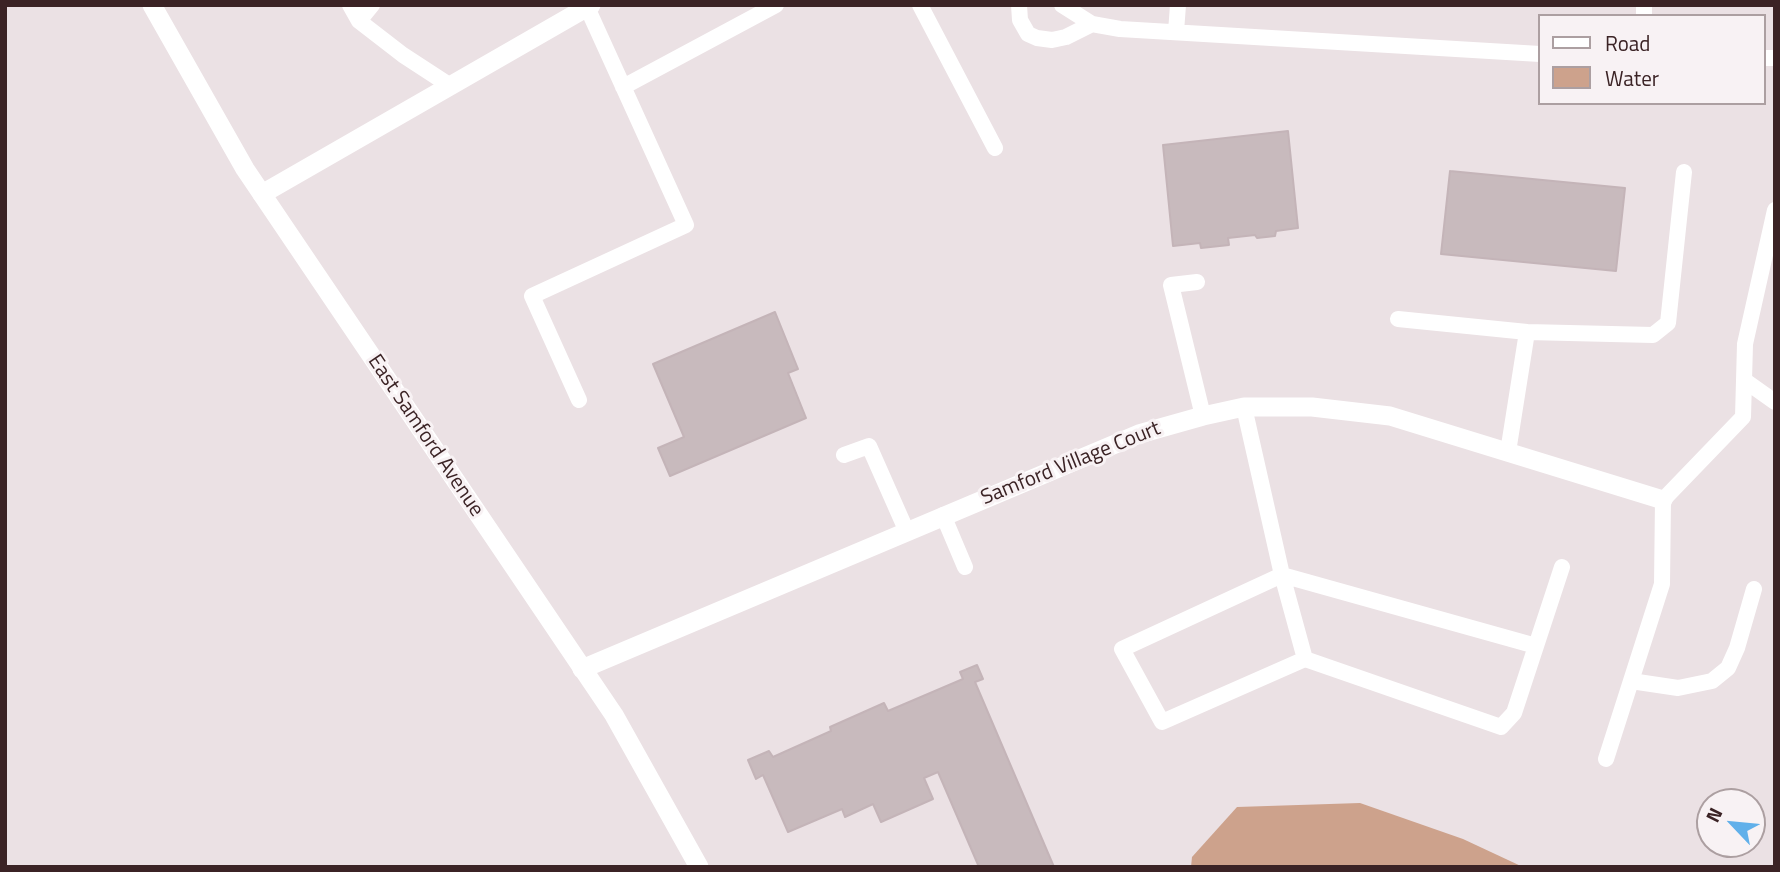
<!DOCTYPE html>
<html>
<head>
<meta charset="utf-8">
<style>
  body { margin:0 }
  #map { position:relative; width:1780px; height:872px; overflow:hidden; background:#ebe1e4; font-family:"Titillium Web",sans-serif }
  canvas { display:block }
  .frame { position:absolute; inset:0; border:7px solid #3b2325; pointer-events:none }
  .legend { position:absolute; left:1538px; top:14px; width:228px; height:91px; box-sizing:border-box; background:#f8f2f4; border:2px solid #ac9fa1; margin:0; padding:9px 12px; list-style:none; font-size:21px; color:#3b2325 }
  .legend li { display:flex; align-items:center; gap:14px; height:35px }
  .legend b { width:35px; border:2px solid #ac9fa1 }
  .north { position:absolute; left:1696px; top:788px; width:70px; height:70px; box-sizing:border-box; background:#f8f2f4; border:2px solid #ac9fa1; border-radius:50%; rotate:296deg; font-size:19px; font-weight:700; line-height:28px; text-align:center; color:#3b2325 }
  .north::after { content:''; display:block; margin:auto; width:24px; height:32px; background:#61b0ea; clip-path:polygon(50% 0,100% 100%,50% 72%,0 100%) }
</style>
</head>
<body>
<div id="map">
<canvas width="1780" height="872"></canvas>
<div class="frame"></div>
<ul class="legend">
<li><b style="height:9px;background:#fff"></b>Road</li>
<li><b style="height:19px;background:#cda28c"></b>Water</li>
</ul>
<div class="north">N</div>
</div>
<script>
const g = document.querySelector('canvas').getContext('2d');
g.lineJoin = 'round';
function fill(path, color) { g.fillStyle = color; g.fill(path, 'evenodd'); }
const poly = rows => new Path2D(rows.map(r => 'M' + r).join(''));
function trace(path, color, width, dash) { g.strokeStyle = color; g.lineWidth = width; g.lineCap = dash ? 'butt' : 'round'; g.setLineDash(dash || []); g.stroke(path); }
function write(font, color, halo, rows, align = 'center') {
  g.font = font + ' "Titillium Web",sans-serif'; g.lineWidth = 6; g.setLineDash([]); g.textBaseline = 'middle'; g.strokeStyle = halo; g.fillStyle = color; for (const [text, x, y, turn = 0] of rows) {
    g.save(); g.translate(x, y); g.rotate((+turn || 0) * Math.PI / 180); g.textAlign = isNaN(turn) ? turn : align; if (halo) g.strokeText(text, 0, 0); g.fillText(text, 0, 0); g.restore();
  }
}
const water = poly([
  [1360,803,1463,839,1523,867,1191,867,1192,857,1237,807]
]);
const building = poly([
  [1288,131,1298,228,1276,231,1275,236,1257,238,1255,235,1228,238,1229,245,1201,248,1200,243,1173,246,1163,145,1288,131],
  [1450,171,1625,188,1616,271,1441,254,1450,171],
  [775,312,798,369,788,373,806,418,670,476,658,448,684,437,653,364,775,312],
  [977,665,983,679,975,682,1054,867,979,867,938,772,924,778,933,799,881,822,873,804,845,817,842,809,788,832,763,775,756,779,748,760,769,751,773,757,831,731,830,727,884,703,888,711,963,679,960,672,977,665]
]);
const service = poly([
  [350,5,359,21,403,55,449,85],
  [920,5,995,148],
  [1019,5,1020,20,1028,34,1037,38,1052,40,1066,37,1092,24],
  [1062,5,1092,24,1120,29,1540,54],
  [1644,5,1644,16],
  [359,21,372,5],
  [1176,32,1178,5],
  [1764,58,1775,58],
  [623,87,776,5],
  [1197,282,1171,285,1203,416],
  [1398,319,1527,332,1508,452],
  [1527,332,1653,335,1668,323,1684,172],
  [1744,380,1775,402],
  [579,400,532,296,686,225,586,5],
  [1244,407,1282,575,1305,659,1501,727,1514,713,1562,567],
  [844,455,869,446,907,532],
  [943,515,965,567],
  [1305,659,1162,722,1122,649,1282,575,1536,646],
  [1631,681,1678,688,1712,681,1728,668,1737,648,1754,589],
  [1606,759,1662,584,1663,500,1743,417,1745,344,1775,210]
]);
const minor = poly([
  [262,194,591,5],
  [582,669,1139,434,1203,416,1244,407,1312,407,1390,416,1663,500]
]);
const tertiary = poly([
  [152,5,245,169,614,715,699,867]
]);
const streetNames = [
  ["East Samford Avenue",425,436,56],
  ["Samford Village Court",1071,464,-22]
];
fill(water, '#cda28c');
fill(building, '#c8babd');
trace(building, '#c4b4b8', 2);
trace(service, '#fff', 16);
trace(minor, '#fff', 19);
trace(tertiary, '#fff', 19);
write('21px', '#3b2325', '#f8f2f4', streetNames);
</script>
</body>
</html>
